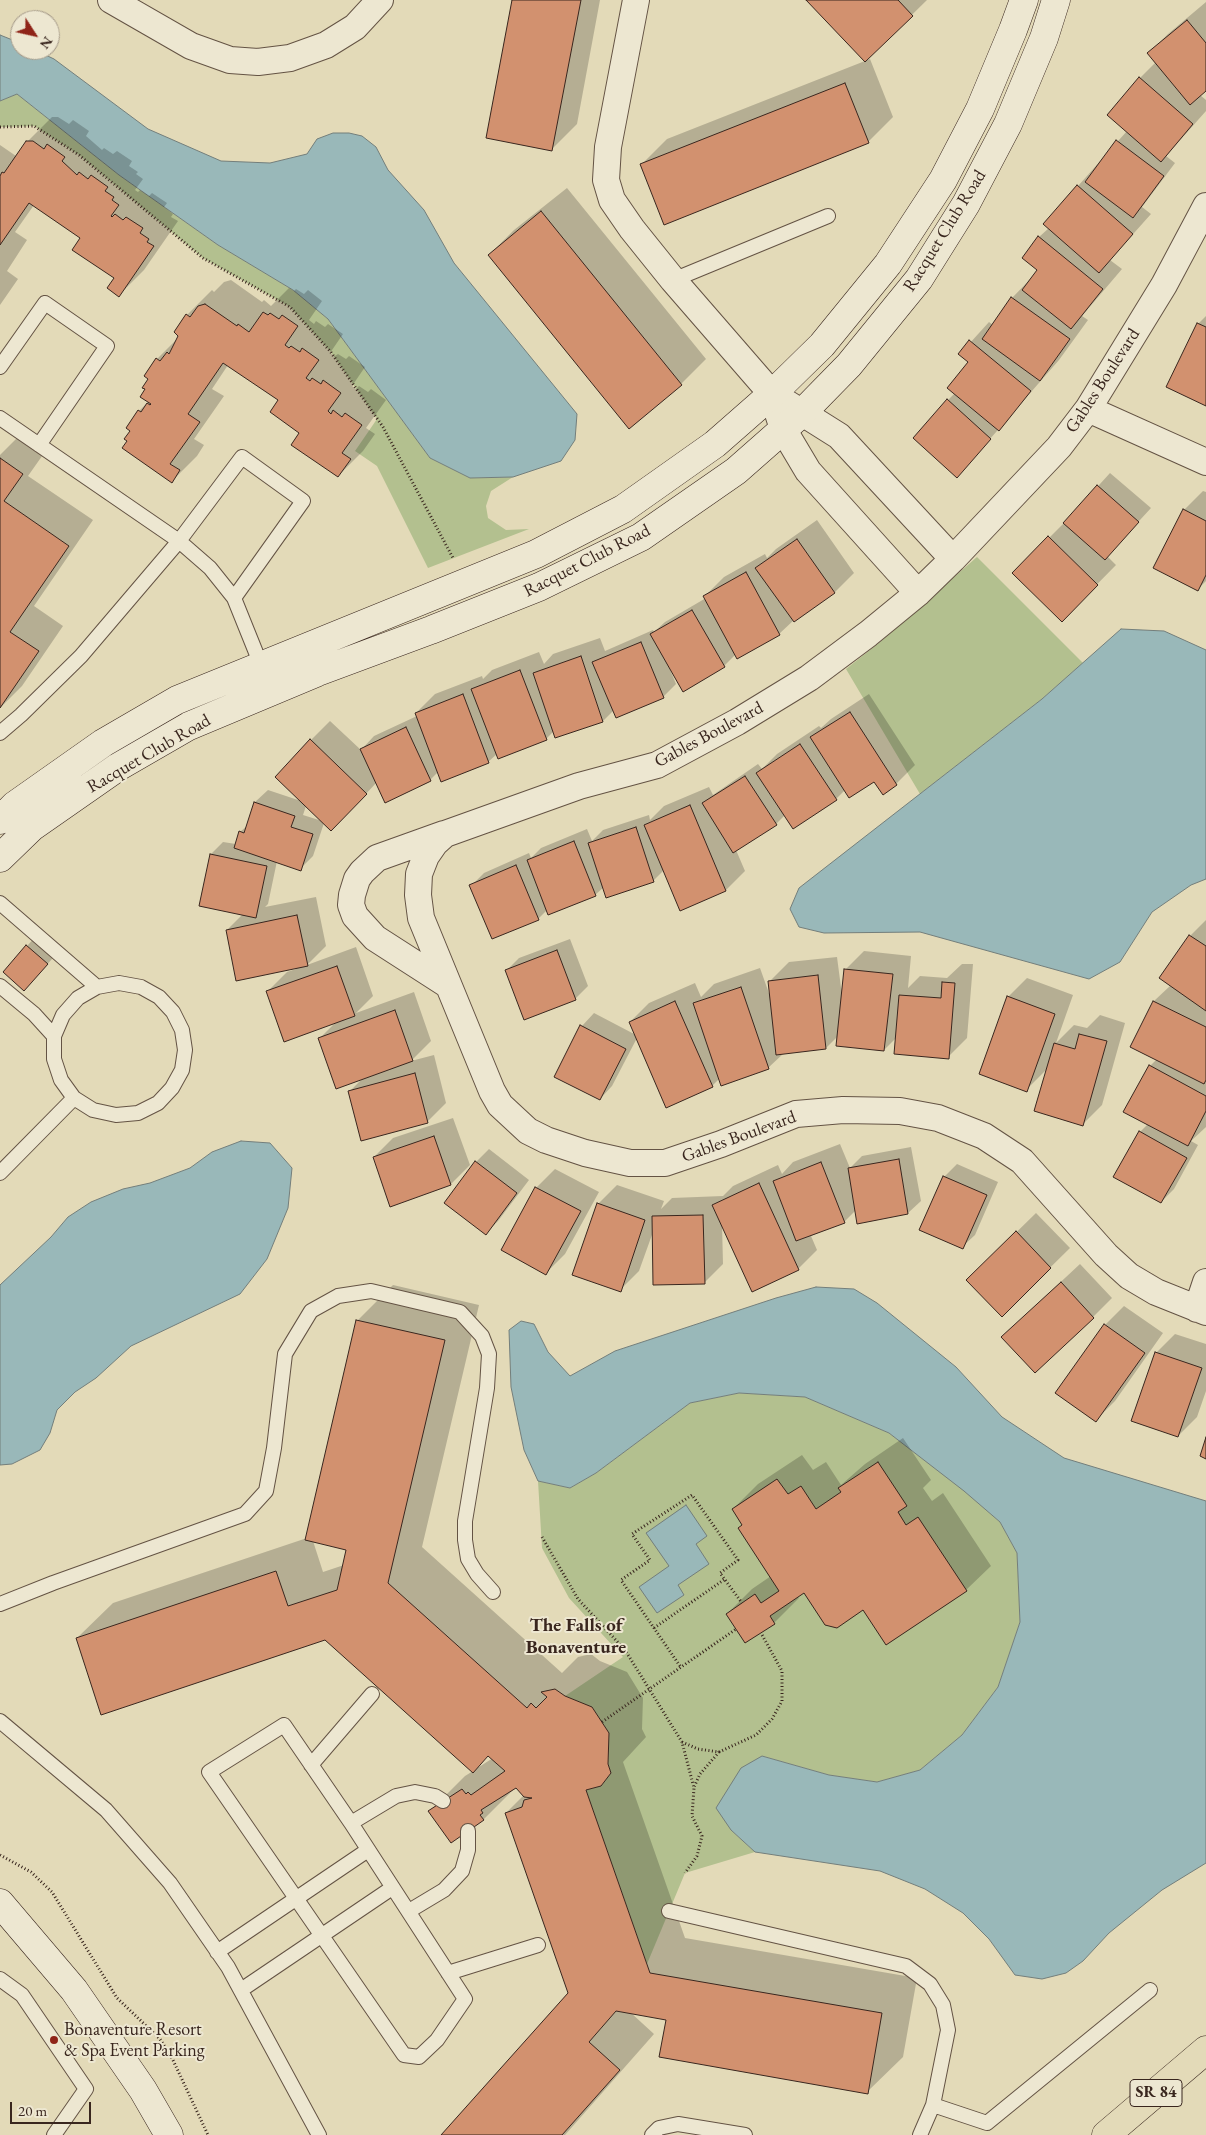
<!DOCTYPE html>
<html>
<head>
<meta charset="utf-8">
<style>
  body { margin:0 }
  #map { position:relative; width:1206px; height:2135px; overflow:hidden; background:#e3dab8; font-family:"EB Garamond",serif }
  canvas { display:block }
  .north { position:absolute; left:10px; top:10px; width:50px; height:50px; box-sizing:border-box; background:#ede7d1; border:1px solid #a59a89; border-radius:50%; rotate:125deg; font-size:14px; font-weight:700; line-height:20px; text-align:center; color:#39261e }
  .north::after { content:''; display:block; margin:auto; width:18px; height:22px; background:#8f2418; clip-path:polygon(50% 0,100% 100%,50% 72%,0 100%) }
  .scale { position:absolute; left:10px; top:2102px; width:81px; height:22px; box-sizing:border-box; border:2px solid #39261e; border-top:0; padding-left:6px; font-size:15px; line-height:18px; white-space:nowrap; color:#39261e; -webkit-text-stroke:4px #ede7d1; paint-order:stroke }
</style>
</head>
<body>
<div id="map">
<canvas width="1206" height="2135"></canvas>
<div class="north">N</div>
<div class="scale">20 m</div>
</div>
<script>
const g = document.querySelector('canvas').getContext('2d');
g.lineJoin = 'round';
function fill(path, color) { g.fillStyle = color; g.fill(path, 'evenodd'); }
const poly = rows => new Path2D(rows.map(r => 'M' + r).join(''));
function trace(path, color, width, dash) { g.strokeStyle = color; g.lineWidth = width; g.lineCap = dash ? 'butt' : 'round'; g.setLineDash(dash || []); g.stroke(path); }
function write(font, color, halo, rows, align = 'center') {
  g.font = font + ' "EB Garamond",serif'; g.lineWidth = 4; g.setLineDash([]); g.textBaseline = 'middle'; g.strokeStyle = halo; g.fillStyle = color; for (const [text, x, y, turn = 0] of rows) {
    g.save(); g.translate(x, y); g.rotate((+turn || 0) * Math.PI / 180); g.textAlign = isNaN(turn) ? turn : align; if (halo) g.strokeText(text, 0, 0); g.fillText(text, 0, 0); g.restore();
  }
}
const green = poly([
  [17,94,119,175,218,245,293,290,328,319,430,458,470,478,513,477,491,491,486,506,488,518,506,530,529,529,428,568,377,466,355,451,377,419,330,351,290,307,203,258,79,155,34,126,0,127,0,101],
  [977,557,1083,663,1042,699,920,794,846,669,880,642],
  [739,1393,805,1397,889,1433,965,1491,1000,1522,1017,1553,1020,1622,998,1687,962,1735,920,1770,877,1782,829,1775,762,1756,731,1830,755,1852,685,1873,647,1964,586,1790,601,1786,611,1773,608,1764,609,1733,592,1707,565,1696,623,1657,569,1598,542,1548,538,1481,570,1488,596,1473,690,1403]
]);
const water = poly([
  [0,35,20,43,20,50,35,50,54,59,148,129,221,161,270,163,307,154,317,139,333,133,349,133,362,136,376,147,388,170,424,210,454,263,577,414,575,440,561,461,513,477,470,478,430,458,328,319,293,290,218,245,119,175,17,94,0,101,0,35],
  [1121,629,1164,631,1206,650,1206,879,1191,885,1152,912,1120,962,1089,979,920,932,824,933,799,927,790,909,799,888,1042,699,1121,629],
  [241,1141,270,1143,292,1168,288,1208,267,1259,240,1294,131,1346,96,1378,75,1392,57,1410,50,1433,40,1450,12,1464,0,1465,0,1285,51,1237,68,1217,91,1202,123,1189,150,1183,190,1168,212,1152,241,1141],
  [816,1287,854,1289,877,1303,956,1367,1002,1417,1064,1458,1206,1501,1206,1863,1162,1890,1109,1933,1083,1961,1066,1973,1042,1979,1015,1975,989,1939,963,1913,925,1889,880,1871,755,1852,731,1830,716,1808,741,1768,762,1756,829,1775,877,1782,920,1770,962,1735,998,1687,1020,1622,1017,1553,1000,1522,964,1491,889,1433,805,1397,739,1393,690,1403,596,1473,570,1488,538,1481,524,1450,511,1387,509,1330,521,1321,534,1324,548,1352,570,1376,615,1351,776,1298,816,1287],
  [686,1505,707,1536,696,1544,709,1564,678,1585,684,1595,657,1613,639,1587,669,1566,646,1533,686,1505]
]);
const shadow = poly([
  [513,0,600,0,577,124,552,149],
  [808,0,927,0,866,60],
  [1206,2,1206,89,1200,95,1206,100,1206,111,1166,156,1175,163,1142,207,1151,214,1110,260,1122,269,1082,316,1088,320,1059,360,969,463,948,400,955,393,969,362,960,354,989,322,993,325,1012,298,1039,270,1039,237,1049,228,1078,186,1127,131,1140,78,1156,62,1149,53,1168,34],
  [870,59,893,117,868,142,642,164,667,139],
  [52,117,58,117,69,124,73,120,89,131,86,136,102,150,104,148,113,154,117,151,132,161,129,166,138,172,136,174,143,179,135,190,138,192,140,190,149,196,152,193,167,203,164,207,173,214,171,217,178,221,144,270,119,295,115,278,82,238,34,205,15,232,27,240,7,271,18,279,0,305,0,145,16,156,27,142],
  [567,188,706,359,681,384,629,427,489,255,514,230],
  [231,280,262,302,264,300,271,306,289,288,294,291,296,289,304,294,308,290,322,301,309,320,314,324,316,321,325,327,328,324,343,334,330,353,335,356,338,354,346,359,349,356,365,367,352,386,356,389,359,386,368,392,371,389,386,400,366,428,375,434,363,451,338,476,301,433,280,400,228,365,212,389,224,396,194,439,204,445,197,456,172,481,128,441,139,411,149,401,147,389,157,359,179,337,187,315,212,290,214,292,224,282],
  [1206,316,1206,405,1198,324],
  [23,432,47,449,28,476,93,520,34,606,63,626,22,686,0,708,0,455],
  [1110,473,1151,508,1107,556,1116,565,1062,620,1014,573,1069,518],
  [1203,491,1206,492,1206,581,1198,589,1184,510],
  [817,520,854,573,835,592,794,620,779,634,736,654,724,666,670,666,669,667,676,684,663,697,614,710,603,721,556,737,554,731,546,739,497,754,488,762,438,772,430,780,377,782,350,811,324,823,313,856,300,869,277,861,268,904,265,907,316,897,326,946,307,965,356,947,373,996,356,1013,414,992,431,1041,411,1061,434,1055,446,1103,427,1122,350,1091,363,1078,320,1038,337,1021,268,991,287,972,296,969,295,968,227,930,243,914,211,854,223,842,236,844,240,832,248,825,255,802,268,790,301,801,311,740,330,721,361,750,374,736,417,716,416,713,435,694,482,676,483,679,492,670,539,652,544,664,553,654,600,638,605,651,653,630,654,632,665,622,706,598,705,596,724,577,765,554,767,558,776,549],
  [306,806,322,821,303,815],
  [869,694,915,765,896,784,875,780,845,790,836,799,794,827,785,815,776,824,736,850,745,871,726,890,664,870,653,881,604,887,595,895,547,910,538,919,471,886,484,873,529,853,531,858,541,848,587,829,592,841,603,830,649,815,650,820,664,806,709,787,713,795,758,764,762,769,777,754,819,726,821,728,831,719],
  [1206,920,1206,1127,1191,1141,1198,1145,1174,1189,1161,1202,1140,1132,1148,1124,1150,1066,1157,1059,1132,1046,1154,1001,1171,985,1161,978,1190,936],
  [39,933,59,951,37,976,27,946],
  [570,939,588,986,575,999,507,970,519,958],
  [864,951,911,956,908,988,920,976,947,978,962,964,973,964,967,1038,948,1057,897,1037,884,1050,838,1036,826,1048,784,1053,768,1068,720,1078,712,1086,637,1038,612,1086,600,1099,582,1026,594,1013,636,1035,630,1022,649,1003,695,983,701,997,714,984,760,968,771,999,770,981,789,962,837,957,842,995,845,970],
  [1027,978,1073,995,1056,1043,1074,1025,1087,1028,1100,1015,1125,1023,1102,1105,1083,1124,1047,1069,1026,1090,1008,997],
  [453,1118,470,1165,451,1184,374,1157,393,1138],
  [840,1144,850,1168,862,1156,911,1147,921,1201,908,1213,856,1210,844,1222,811,1236,817,1250,798,1269,722,1224,723,1264,704,1283,653,1232,639,1271,620,1290,598,1204,617,1185,664,1201,661,1209,672,1198,723,1196,733,1186,778,1165,782,1174,793,1162],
  [489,1149,529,1180,498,1221,486,1233,476,1162],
  [957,1164,998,1182,975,1235,962,1247,944,1177],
  [555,1169,599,1192,565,1254,546,1273,536,1188],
  [1036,1213,1070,1248,1002,1315,987,1261],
  [1080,1264,1112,1298,1093,1317,1022,1318],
  [393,1285,479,1305,422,1547,562,1673,578,1657,591,1654,600,1661,627,1672,643,1698,642,1729,646,1737,623,1762,685,1938,917,1978,903,2057,867,2092,668,2019,630,2012,654,2034,565,2135,443,2135,570,1993,506,1813,524,1795,517,1786,484,1819,451,1841,430,1811,465,1776,473,1771,325,1639,77,1638,113,1603,307,1538,358,1320],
  [313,1541,348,1549,344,1565,323,1572],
  [489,1755,493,1758,479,1767,478,1766],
  [1124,1306,1163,1333,1115,1401,1096,1420,1105,1325],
  [1175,1334,1206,1344,1206,1391,1197,1417,1178,1436,1156,1353],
  [903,1438,931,1480,923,1488,932,1501,943,1493,991,1566,966,1590,863,1609,804,1591,797,1596,799,1598,774,1623,727,1614,752,1589,771,1576,733,1509,758,1484,802,1455,813,1470,826,1462,841,1485,865,1464]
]);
const building = poly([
  [512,0,581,0,552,151,486,138,512,0],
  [806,0,898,0,913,16,865,62,806,0],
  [1187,20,1206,43,1206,91,1190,105,1147,53,1187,20],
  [1139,77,1193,124,1161,162,1107,115,1139,77],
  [845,83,869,143,664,225,640,164,845,83],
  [1116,140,1164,176,1133,218,1085,182,1116,140],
  [26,141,33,141,44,149,47,144,65,157,62,161,77,175,79,172,88,179,91,175,108,187,105,191,114,197,112,200,119,205,111,216,112,217,115,214,123,220,126,217,143,228,140,233,149,239,147,242,154,246,119,297,107,288,114,278,72,250,80,238,29,203,0,245,0,176,2,172,4,173,26,141],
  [1077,185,1133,234,1099,273,1043,224,1077,185],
  [541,211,682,385,629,429,488,255,541,211],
  [1038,236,1103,289,1071,329,1022,290,1037,270,1022,258,1038,236],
  [1011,297,1070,339,1040,381,982,339,1011,297],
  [205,304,237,326,238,324,249,332,263,312,268,315,270,313,279,319,282,315,298,326,285,345,289,348,291,346,300,352,302,348,319,360,306,378,310,381,312,378,321,384,323,380,341,393,328,411,331,414,333,410,342,417,345,413,362,425,342,453,351,459,338,477,291,445,299,433,270,412,278,400,223,363,188,414,200,422,170,464,180,470,172,483,122,448,127,441,124,439,130,431,126,428,138,410,141,412,147,403,150,405,151,404,140,397,145,389,142,388,148,379,144,376,156,358,160,361,167,352,169,354,178,336,174,332,186,314,190,317,198,306,205,304],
  [1197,323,1206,327,1206,406,1166,387,1197,323],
  [969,340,1031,391,999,431,947,388,968,362,958,354,969,340],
  [947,399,991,439,957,478,913,438,947,399],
  [0,458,23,474,4,501,69,546,10,632,39,651,0,708,0,458],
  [1097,485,1139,522,1105,560,1063,523,1097,485],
  [1183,509,1206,521,1206,575,1198,591,1153,568,1183,509],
  [1048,536,1098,585,1062,622,1012,573,1048,536],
  [797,539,835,593,794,622,755,568,797,539],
  [746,572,780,635,737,659,703,596,746,572],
  [692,610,725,667,683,692,650,634,692,610],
  [641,642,664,698,616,718,592,662,641,642],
  [581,656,603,722,555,738,533,673,581,656],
  [520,670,547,740,498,759,471,689,520,670],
  [463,694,489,763,441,782,415,713,463,694],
  [850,712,897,785,883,795,874,782,849,798,810,737,850,712],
  [406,727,431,781,385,803,360,749,406,727],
  [310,739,367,794,331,831,275,777,310,739],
  [800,744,837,800,793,829,756,773,800,744],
  [745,776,777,825,733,853,702,803,745,776],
  [254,802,295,816,291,827,313,834,301,871,234,848,239,831,244,833,254,802],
  [690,805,726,891,680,911,644,825,690,805],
  [636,827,654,882,606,898,588,843,636,827],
  [574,841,596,896,548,915,527,860,574,841],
  [210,854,267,866,256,918,199,906,210,854],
  [516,865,539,920,492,939,469,885,516,865],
  [297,915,308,966,236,981,226,930,297,915],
  [1189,935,1206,946,1206,1011,1159,978,1189,935],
  [26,945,48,964,24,991,3,972,26,945],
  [557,950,576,1000,524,1020,505,970,557,950],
  [337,966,355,1016,284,1042,266,991,337,966],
  [844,969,893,974,884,1051,836,1046,844,969],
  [818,975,826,1049,776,1055,768,981,818,975],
  [942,982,955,983,949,1059,894,1054,899,995,941,998,942,982],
  [741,987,769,1069,721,1086,693,1003,741,987],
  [1007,996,1055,1014,1027,1092,979,1074,1007,996],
  [675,1001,713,1087,666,1108,629,1022,675,1001],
  [1153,1001,1206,1027,1206,1080,1204,1084,1130,1047,1153,1001],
  [395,1010,413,1061,336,1089,318,1038,395,1010],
  [580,1025,626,1049,600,1100,554,1077,580,1025],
  [1079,1034,1107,1041,1083,1126,1034,1111,1054,1043,1075,1049,1079,1034],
  [1149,1065,1206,1096,1206,1111,1188,1146,1123,1112,1149,1065],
  [415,1073,428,1123,361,1141,348,1091,415,1073],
  [1139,1131,1187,1158,1161,1203,1113,1177,1139,1131],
  [434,1136,451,1185,390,1207,373,1157,434,1136],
  [899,1159,908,1214,857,1224,848,1168,899,1159],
  [475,1161,517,1193,486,1235,444,1203,475,1161],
  [821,1162,845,1223,796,1241,773,1181,821,1162],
  [943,1176,987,1195,963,1249,919,1230,943,1176],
  [759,1183,799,1270,752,1292,712,1205,759,1183],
  [535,1187,581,1211,546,1275,501,1250,535,1187],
  [597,1203,645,1220,621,1292,572,1275,597,1203],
  [703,1215,705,1284,653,1285,652,1216,703,1215],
  [1016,1231,1051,1268,1002,1317,966,1280,1016,1231],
  [1061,1282,1094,1318,1035,1373,1001,1337,1061,1282],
  [356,1320,445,1340,388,1583,527,1708,531,1703,536,1708,547,1697,541,1692,555,1689,565,1696,592,1707,609,1733,608,1764,611,1773,601,1786,586,1790,650,1973,882,2013,868,2094,659,2057,666,2020,616,2011,589,2042,620,2070,562,2135,441,2135,568,1993,505,1813,522,1807,524,1800,532,1798,524,1797,516,1788,481,1810,483,1813,480,1815,484,1820,451,1843,428,1811,462,1789,466,1794,468,1792,471,1795,505,1771,488,1756,473,1773,325,1640,101,1715,76,1638,276,1571,288,1606,337,1590,346,1550,305,1540,356,1320],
  [1104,1324,1145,1353,1096,1422,1055,1393,1104,1324],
  [1155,1352,1202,1368,1178,1437,1131,1421,1155,1352],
  [1206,1437,1206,1459,1200,1456,1206,1437],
  [878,1462,907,1506,898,1512,906,1525,918,1517,967,1591,886,1645,863,1610,837,1628,825,1625,804,1593,770,1616,775,1624,745,1643,726,1614,755,1594,761,1603,779,1591,738,1528,742,1525,732,1509,777,1479,788,1494,801,1486,816,1509,841,1492,838,1488,878,1462]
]);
const path = poly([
  [0,127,34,126,79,155,203,258,290,307,330,351,383,427,453,558],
  [542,1537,578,1599,625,1650,682,1742,694,1788,692,1816,702,1836,697,1856,685,1873],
  [654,1628,725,1579],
  [680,1666,621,1580,650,1560,632,1534,692,1495,738,1560,720,1573,742,1603],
  [602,1722,736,1629],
  [682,1742,698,1749,719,1752,700,1774,694,1787],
  [719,1752,756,1735,772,1719,782,1701,782,1671,761,1633],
  [0,1855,31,1872,52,1892,117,1998,160,2039,172,2058,208,2135]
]);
const lane = poly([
  [673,280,828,216],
  [0,367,45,303,107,346,39,445],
  [0,418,179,541,210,568,234,598,263,670],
  [0,733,21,715,81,656,179,541,242,457,303,501,234,598],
  [0,903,97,987,119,983,141,987,159,997,173,1012,182,1030,185,1050,182,1070,172,1088,158,1103,138,1113,116,1115,93,1110,74,1098,61,1080,54,1059,54,1036,63,1015,78,998,97,987],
  [0,986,34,1014,54,1036],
  [0,1173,74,1098],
  [0,1604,53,1583,245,1514,266,1491,274,1448,285,1354,311,1311,338,1296,371,1291,460,1312,482,1336,489,1354,487,1388,465,1521,465,1540,468,1559,477,1574,493,1592],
  [0,1721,106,1810,170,1883,228,1967,319,2135],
  [284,1725,351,1823,465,1999,437,2040,419,2057,404,2055,209,1772,284,1725],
  [311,1765,372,1694],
  [351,1823,396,1796,415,1792,435,1796,443,1801],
  [409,1911,444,1890,462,1871,468,1850,468,1831],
  [669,1911,906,1966,930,1984,943,2005,948,2030,933,2105,920,2135],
  [217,1952,368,1850],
  [448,1973,538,1945],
  [0,1979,22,1995,86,2089,54,2135],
  [241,1990,392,1888],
  [933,2105,987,2123,1150,1990],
  [652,2135,659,2128,678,2124,745,2135]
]);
const street = poly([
  [111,0,191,46,230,60,258,62,290,58,326,45,355,27,380,0],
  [636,0,608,147,606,180,612,200,632,229,673,280,772,394,783,429,808,471,918,593],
  [1206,206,1164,285,1088,409,1059,447,953,559,918,593,868,634,809,678,737,722,657,765,579,786,445,834,435,843,426,856,419,874,418,895,421,918,492,1091,500,1105,528,1131,546,1140,585,1153,630,1163,665,1163,721,1144,796,1114,843,1110,900,1111,938,1118,984,1136,1022,1161,1106,1255,1129,1276,1156,1292,1206,1312],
  [785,402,839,436,953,559],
  [1088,409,1206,462],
  [444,834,377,858,362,872,357,879,352,895,351,905,355,916,375,938,448,985],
  [1197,1309,1206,1282]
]);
const secondary = poly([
  [0,820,15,805,103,743,177,700,536,554,623,509,715,444,772,394,822,345,888,264,943,180,980,109,1013,30,1024,0],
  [0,858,32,827,118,767,189,726,318,672,431,630,539,587,641,537,736,471,803,412,849,365,919,279,966,204,1008,124,1044,38,1056,0],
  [0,1903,74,1990,143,2090,169,2135]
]);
const primary = poly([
  [1106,2135,1206,2050]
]);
const markers = [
  [54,2040,5,"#8f2418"]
];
const shields = [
  [1156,2093,52]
];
const shieldNames = [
  ["SR 84",1156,2093]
];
const streetNames = [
  ["Racquet Club Road",945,231,-58],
  ["Gables Boulevard",1103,381,-57],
  ["Racquet Club Road",587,561,-27],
  ["Gables Boulevard",709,735,-28],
  ["Racquet Club Road",149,754,-30],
  ["Gables Boulevard",739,1137,-20]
];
const poiNames = [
  ["Bonaventure Resort",64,2030],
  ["& Spa Event Parking",64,2051]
];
const neighbourhoodNames = [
  ["The Falls of",576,1626],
  ["Bonaventure",576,1648]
];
fill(green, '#b3c08f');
fill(water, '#99b8b9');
trace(water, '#737e7b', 1);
fill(shadow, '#0003');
fill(building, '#d2916f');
trace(building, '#39261e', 1);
trace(lane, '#645344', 16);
trace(street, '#645344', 28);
trace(secondary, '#39261e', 29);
trace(primary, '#39261e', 29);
trace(path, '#39261e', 3, [1, 2.5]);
trace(lane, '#ede7d1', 14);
trace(street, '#ede7d1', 26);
trace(secondary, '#ede7d1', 28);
trace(primary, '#e3dab8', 28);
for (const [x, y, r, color] of markers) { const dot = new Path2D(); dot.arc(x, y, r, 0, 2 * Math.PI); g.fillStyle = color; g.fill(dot); trace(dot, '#ede7d1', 2); }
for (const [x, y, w] of shields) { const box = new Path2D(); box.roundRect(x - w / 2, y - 13.5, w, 27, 4); g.fillStyle = '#ede7d1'; g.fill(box); trace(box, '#39261e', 1); }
write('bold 16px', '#39261e', null, shieldNames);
write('18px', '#39261e', '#ede7d1', streetNames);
write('18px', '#39261e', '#ede7d1', poiNames, 'left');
write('bold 19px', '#39261e', '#ede7d1', neighbourhoodNames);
</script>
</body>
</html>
